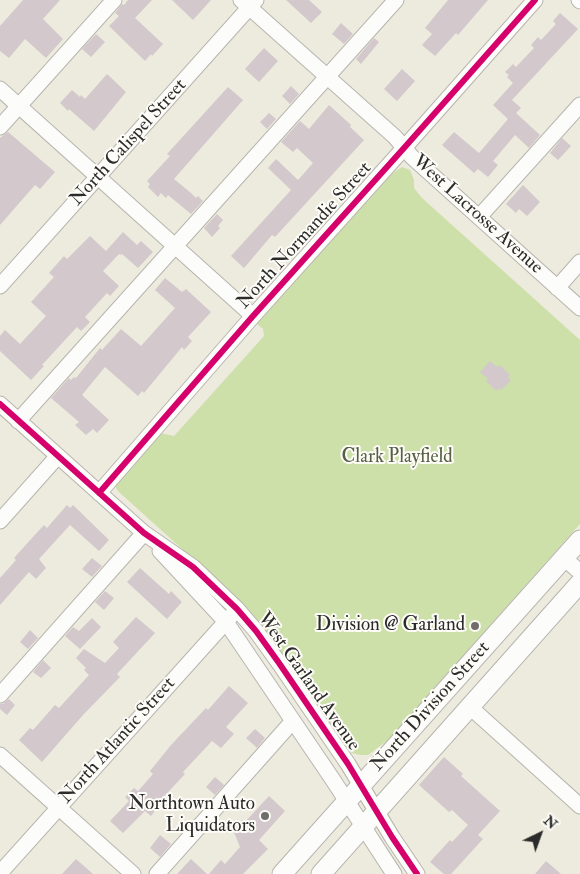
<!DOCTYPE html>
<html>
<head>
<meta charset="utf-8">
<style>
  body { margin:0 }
  #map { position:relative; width:580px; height:874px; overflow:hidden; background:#edeade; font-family:"IM FELL Double Pica",serif }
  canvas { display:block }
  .north { position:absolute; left:515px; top:809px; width:50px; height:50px; -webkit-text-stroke:4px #fdfcf7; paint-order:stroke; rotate:42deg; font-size:14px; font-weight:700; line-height:20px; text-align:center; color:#2b2b2b }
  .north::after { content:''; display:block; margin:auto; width:18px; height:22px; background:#2b2b2b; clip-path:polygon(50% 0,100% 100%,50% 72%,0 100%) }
</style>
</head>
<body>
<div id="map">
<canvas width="580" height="874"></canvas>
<div class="north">N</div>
</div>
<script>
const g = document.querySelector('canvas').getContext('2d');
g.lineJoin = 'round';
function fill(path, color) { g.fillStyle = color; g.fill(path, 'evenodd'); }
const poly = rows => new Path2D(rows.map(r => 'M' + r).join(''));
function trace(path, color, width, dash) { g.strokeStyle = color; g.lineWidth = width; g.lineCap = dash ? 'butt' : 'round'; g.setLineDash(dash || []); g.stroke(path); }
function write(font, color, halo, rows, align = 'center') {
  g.font = font + ' "IM FELL Double Pica",serif'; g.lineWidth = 4; g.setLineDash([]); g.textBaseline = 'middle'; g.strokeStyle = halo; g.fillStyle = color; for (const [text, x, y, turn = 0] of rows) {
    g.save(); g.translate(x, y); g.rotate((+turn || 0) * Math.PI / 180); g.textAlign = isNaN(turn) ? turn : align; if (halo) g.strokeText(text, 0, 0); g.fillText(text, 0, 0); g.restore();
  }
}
const green = poly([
  [402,167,410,170,414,180,414,188,422,198,580,340,580,524,388,740,368,755,360,755,352,753,343,744,284,656,261,626,223,586,119,492,116,488,116,483,160,433,174,436,264,336,263,329,256,323,393,173]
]);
const building = poly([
  [23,0,60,0,43,19,63,39,46,58,25,39,9,58,0,51,0,26],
  [128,0,152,0,135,18,163,44,152,56,151,54,145,61,109,26,119,16,115,13,122,4,124,5],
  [172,0,211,0,193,20],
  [286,0,309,0,322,12,311,23],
  [448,0,488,0,458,35,456,33,435,56,422,45,432,34,425,28],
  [560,13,578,29,512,100,521,108,516,113,540,135,529,148,515,135,493,161,498,165,488,177,478,169,474,173,442,145,454,132,479,153,508,119,493,105,513,83,507,77,509,75,505,72,513,64,516,67,534,48,531,45,538,37,541,40,556,24,553,21],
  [341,23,353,34,344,44,332,34],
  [96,34,105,42,91,57,82,49],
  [374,38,379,42,361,64,356,59],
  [264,48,278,61,259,82,245,69],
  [402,69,415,81,397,101,384,89],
  [107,74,126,92,94,131,69,109,68,111,60,103,72,90,80,97,81,95,85,99],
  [291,86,299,94,290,104,282,96],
  [228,87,243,100,174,179,191,193,196,198,198,196,203,201,191,214,168,195,166,198,161,193,158,197,148,187,150,184,147,181,170,156,167,154],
  [329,105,351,125,350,127,364,140,275,237,272,235,244,268,231,256,291,190,268,168,276,159,298,180,313,163,297,148,293,152,281,142,300,121,309,129],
  [269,113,276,119,267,129,260,122],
  [8,132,55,172,40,189,35,185,0,225,0,138],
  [562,138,571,146,558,160,550,153],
  [523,185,540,202,527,216,519,209,516,213,506,204],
  [217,214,223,220,218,226,220,228,212,237,204,228],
  [123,232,137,245,141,241,153,252,138,268,122,254,121,255,119,254,103,271,119,286,110,296,107,293,85,317,90,322,81,331,77,327,42,365,44,366,31,380,0,351,0,336,5,330,20,344,46,316,31,302,54,277,49,273,64,256,67,259,90,236,106,251],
  [165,278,182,292,186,289,211,312,188,337,192,341,184,350,182,347,144,393,142,391,138,396,105,367,82,395,109,420,97,433,93,429,86,435,75,425,79,422,51,398,69,378,71,380,74,377,76,378,100,348,102,350,121,329,141,346,175,308,155,290],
  [490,361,497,367,500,365,510,375,508,378,511,380,501,390,499,388,496,391,486,381,488,379,480,372],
  [67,505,70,508,73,505,109,540,99,551,70,525,39,559,46,568,36,579,29,572,0,605,0,578,16,560,14,558,32,538,44,525,47,528],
  [92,558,102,566,92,577,82,569],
  [140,568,169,594,171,591,182,602,167,619,127,582],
  [105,591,114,598,104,610,95,602],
  [136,617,155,633,117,674,120,677,83,715,42,762,19,740,30,728,33,730,55,705,59,708,89,675,84,670,86,668,76,658,84,649,105,663,119,648,113,642],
  [92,618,101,627,80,649,65,636,73,627,79,631],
  [30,630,38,638,28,649,20,642],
  [43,660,51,668,41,678,33,672],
  [229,686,248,703,226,727,234,734,221,748,212,741,183,772,185,774,155,806,157,808,151,816,145,811,123,833,110,821,129,801,125,797,134,788,138,791,153,774,150,771,171,745,206,708,208,710],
  [9,699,15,705,7,715,0,709,0,704,3,704],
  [255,729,265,738,257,748,246,738],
  [444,757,463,774,461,776,500,811,478,835,483,839,451,874,444,874,430,862,450,840,452,842,468,825,452,810,449,812,419,785],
  [215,777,224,785,215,795,206,787],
  [269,796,285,811,259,840,268,849,243,874,209,874,221,860,225,864,240,847,233,830,242,820,245,822],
  [160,835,171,844,160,857,150,848],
  [76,859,93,874,62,874],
  [191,859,207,874,177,874],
  [546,861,561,874,535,874]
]);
const minor = poly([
  [241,0,395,137,412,157,580,308],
  [579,0,580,1],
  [0,89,253,316],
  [0,127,114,0],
  [479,217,580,105],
  [0,286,256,0],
  [557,288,580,262],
  [0,404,144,533,193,567,237,609,256,631,279,663,348,764,392,837,417,874],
  [18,421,396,0],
  [99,493,253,316,404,148,535,0],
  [0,521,57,457],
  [160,551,226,622,333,780,394,874],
  [564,558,580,572],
  [0,695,144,533],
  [470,707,580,806],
  [0,755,133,874],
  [0,873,231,616],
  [157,874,292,722]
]);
const major = poly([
  [282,874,580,540],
  [321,874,580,583]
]);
const cycleway = poly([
  [0,404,144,533,193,567,237,609,256,631,279,663,348,764,392,837,417,874],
  [99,493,253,316,404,148,535,0]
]);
const markers = [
  [475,626,5,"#6f6e6a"],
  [265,816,5,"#6f6e6a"]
];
const streetNames = [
  ["North Calispel Street",129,143,-48],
  ["West Lacrosse Avenue",477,215,42],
  ["North Normandie Street",305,236,-48],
  ["West Garland Avenue",308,682,55],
  ["North Division Street",431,707,-48],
  ["North Atlantic Street",118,741,-48]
];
const parkNames = [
  ["Clark Playfield",397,458]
];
const poiNames = [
  ["Division @ Garland",465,626],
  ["Northtown Auto",255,805],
  ["Liquidators",255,827]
];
fill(green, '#cde0aa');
fill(building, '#d3c8cc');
trace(minor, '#b7b5ae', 17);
trace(major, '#b7b5ae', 21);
trace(minor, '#fcfcfa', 15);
trace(major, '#fcfcfa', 19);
trace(cycleway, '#d6006c', 6);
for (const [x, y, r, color] of markers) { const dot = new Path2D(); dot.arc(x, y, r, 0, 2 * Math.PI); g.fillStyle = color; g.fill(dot); trace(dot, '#fdfcf7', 2); }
write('19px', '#2b2b2b', '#fdfcf7', streetNames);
write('19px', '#545f44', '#fdfcf7', parkNames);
write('19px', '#2b2b2b', '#fdfcf7', poiNames, 'right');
</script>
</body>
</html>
